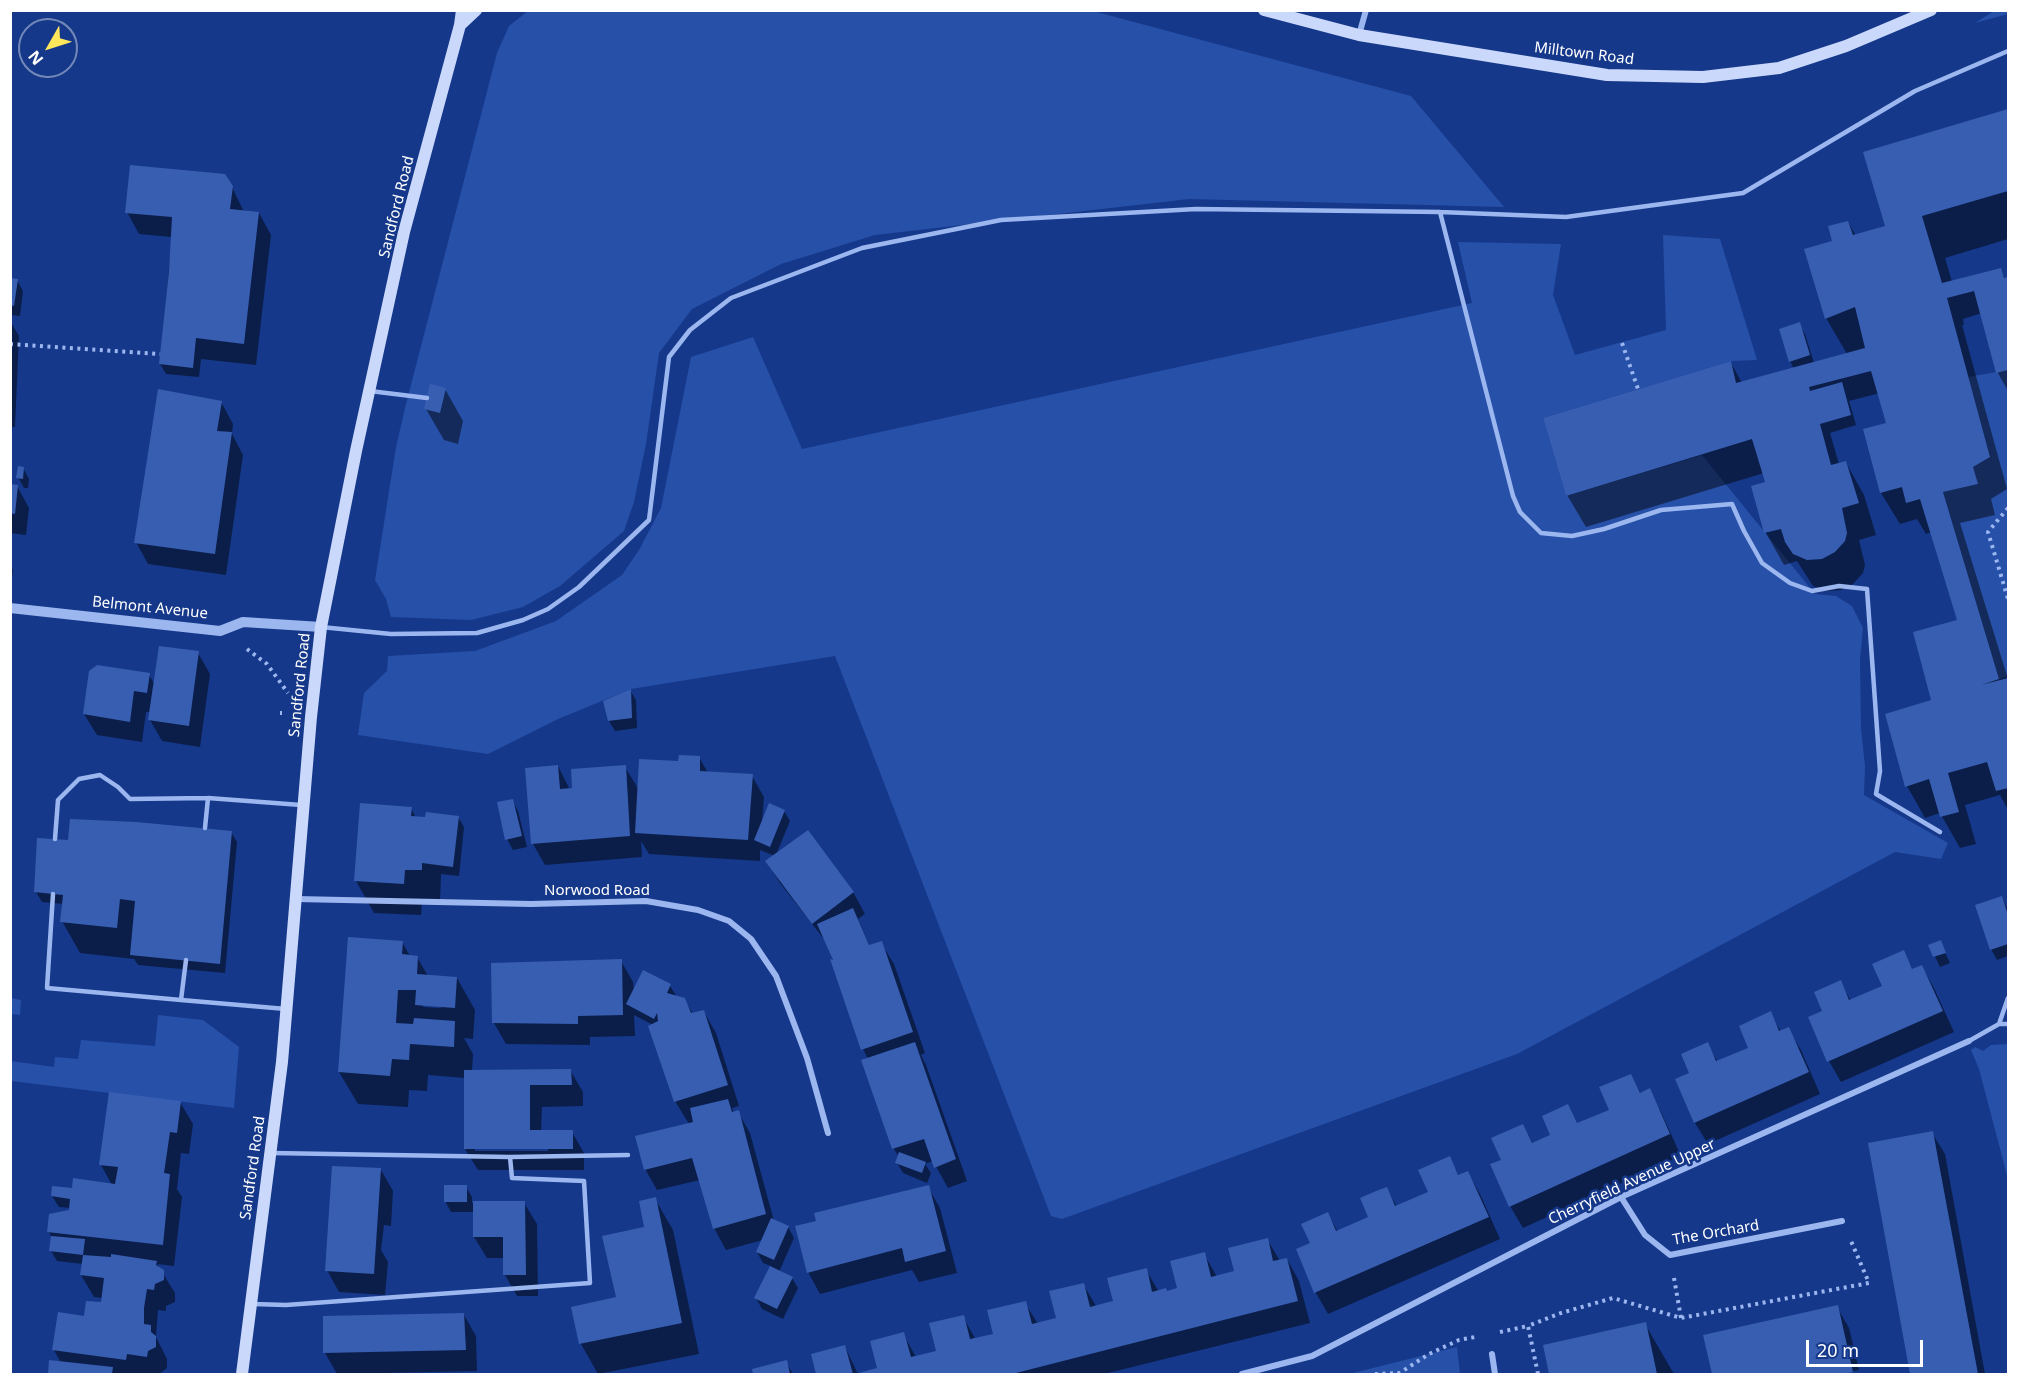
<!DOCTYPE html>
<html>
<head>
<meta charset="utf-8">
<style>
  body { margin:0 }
  #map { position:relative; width:2019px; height:1385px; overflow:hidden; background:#15388a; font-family:"Noto Sans",sans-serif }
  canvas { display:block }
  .frame { position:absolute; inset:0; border:12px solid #fff; pointer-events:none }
  .north { position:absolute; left:18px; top:18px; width:60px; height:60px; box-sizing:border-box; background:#15388a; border:2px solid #7388b9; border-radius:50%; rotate:231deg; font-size:16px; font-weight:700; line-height:24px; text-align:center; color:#fff }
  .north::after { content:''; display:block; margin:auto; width:21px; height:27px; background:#ffe65b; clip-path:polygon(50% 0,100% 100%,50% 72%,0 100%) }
  .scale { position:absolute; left:1806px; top:1340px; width:117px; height:27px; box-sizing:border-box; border:3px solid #fff; border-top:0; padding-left:8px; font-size:18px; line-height:21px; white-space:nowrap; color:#fff; -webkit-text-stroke:4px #15388a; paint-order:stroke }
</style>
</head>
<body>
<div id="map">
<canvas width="2019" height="1385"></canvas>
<div class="frame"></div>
<div class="north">N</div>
<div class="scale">20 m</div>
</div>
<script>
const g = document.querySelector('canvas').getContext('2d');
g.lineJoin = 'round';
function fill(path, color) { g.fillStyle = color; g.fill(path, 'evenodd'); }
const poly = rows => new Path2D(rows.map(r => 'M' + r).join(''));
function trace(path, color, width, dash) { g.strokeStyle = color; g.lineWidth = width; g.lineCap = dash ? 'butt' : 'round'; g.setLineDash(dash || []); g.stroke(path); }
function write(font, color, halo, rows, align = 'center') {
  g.font = font + ' "Noto Sans",sans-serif'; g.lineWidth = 5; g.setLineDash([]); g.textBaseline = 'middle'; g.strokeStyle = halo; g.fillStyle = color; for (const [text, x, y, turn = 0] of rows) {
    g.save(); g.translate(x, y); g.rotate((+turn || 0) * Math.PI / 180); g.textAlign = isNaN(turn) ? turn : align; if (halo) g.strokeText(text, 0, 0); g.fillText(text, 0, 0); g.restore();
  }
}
const green = poly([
  [528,11,1093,11,1411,96,1504,207,1189,199,875,235,781,264,692,309,659,353,646,444,634,502,624,531,560,586,523,607,471,620,391,617,386,599,375,580,396,447,405,408,497,53,509,26],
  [1994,11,2008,11,2008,14,1975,23],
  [1663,235,1720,239,1757,360,1731,361,1543,418,1566,496,1702,455,1815,594,1836,596,1852,606,1863,628,1860,660,1861,729,1865,766,1864,795,1948,843,1941,859,1895,852,1517,1054,1062,1219,1051,1216,835,656,631,689,558,719,488,754,358,735,364,693,387,671,388,656,475,651,556,621,622,575,639,550,661,508,691,357,753,337,802,449,1472,303,1458,242,1561,244,1553,295,1575,355,1666,330],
  [2008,370,2008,676,1999,679,1943,492,1977,484,1973,467,1990,457,1968,377],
  [11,998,21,1000,20,1015,11,1014],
  [158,1015,203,1020,239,1047,234,1108,11,1081,11,1061,54,1067,55,1057,78,1059,81,1040,155,1046],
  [2008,1044,2008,1179,1979,1069,1971,1050,1975,1047,1983,1051,1991,1045],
  [1457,1347,1460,1374,1349,1374]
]);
const shadow = poly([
  [2008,110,2008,239,1945,258,1952,282,2000,270,2005,279,2008,278,2008,391,1998,373,1982,313,1963,319,1964,325,1962,325,2007,489,1991,499,1995,515,1960,523,2008,679,2008,810,2000,795,1965,805,1976,844,1960,848,1940,813,1925,818,1907,786,1959,621,1931,532,1926,534,1917,519,1900,524,1881,493,1888,424,1880,393,1849,401,1856,425,1830,433,1839,464,1846,463,1864,495,1876,535,1859,540,1865,565,1863,573,1853,584,1841,590,1826,591,1813,586,1797,561,1784,565,1766,533,1753,487,1766,483,1764,473,1586,527,1567,495,1731,363,1742,383,1794,369,1790,361,1799,324,1805,334,1814,363,1847,354,1826,318,1834,242,1848,222,1856,236,1887,227,1865,153],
  [232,187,244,212,259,213,271,235,256,365,201,359,199,377,166,374,160,364,172,237,139,234,127,212],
  [10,279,17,280,23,291,20,316,10,315],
  [10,321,19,336,15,427,10,427],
  [445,389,463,421,458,444,444,440,426,409],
  [221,402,233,424,232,434,243,455,226,575,148,564,136,542],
  [23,468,29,479,28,488,24,488,18,477],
  [10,485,17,486,29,508,26,535,10,533],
  [10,566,13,570,10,589],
  [198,653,210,674,200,747,162,741,150,720,151,712,146,712,142,742,97,735,84,714,149,675,155,685],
  [630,690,636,700,637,728,615,731,609,721],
  [699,757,708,773,752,776,764,797,762,822,784,811,790,821,776,855,853,892,865,914,858,919,870,947,881,943,894,964,925,1053,921,1055,926,1065,967,1181,948,1188,933,1161,925,1164,931,1173,927,1183,903,1173,897,1163,899,1157,894,1149,868,1059,863,1049,827,943,780,883,767,862,775,856,760,850,760,861,649,854,641,841,642,857,545,865,533,844,558,766,570,790,625,767,639,790,679,762],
  [512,800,518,811,527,847,513,850,507,839],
  [411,808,416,818,458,817,464,827,459,876,441,874,440,902,422,901,421,915,374,913,356,881],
  [231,832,237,842,225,973,138,965,134,959,80,953,62,921,64,904,42,902,36,892,70,841],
  [2002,897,2008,910,2008,956,1997,960,1991,949],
  [402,942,410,956,417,957,428,976,457,978,475,1010,473,1039,464,1038,473,1054,472,1071,570,1070,583,1092,583,1106,542,1107,541,1132,572,1132,584,1153,584,1170,478,1170,465,1149,465,1078,428,1075,427,1091,409,1090,408,1107,358,1104,339,1072],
  [423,1004,441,1005,441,1008,423,1007],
  [475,1148,548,1148,548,1151,475,1151],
  [1940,942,1950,963,1940,967,1930,946],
  [1903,952,1913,970,1922,967,1934,988,1954,1032,1841,1082,1829,1061,1824,1012,1840,982,1851,1001,1883,987],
  [621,961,633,982,634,992,670,986,677,997,684,999,693,1014,704,1012,716,1033,739,1106,732,1108,734,1113,738,1112,750,1133,774,1221,788,1227,794,1238,779,1272,792,1278,798,1288,783,1319,762,1309,756,1298,771,1266,763,1263,757,1252,763,1240,726,1250,714,1228,700,1180,657,1190,645,1169,689,1124,675,1101,653,1025,634,1015,635,1036,590,1037,590,1045,506,1044,494,1023],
  [1770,1013,1781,1032,1788,1029,1801,1050,1820,1094,1708,1144,1695,1123,1677,1080,1691,1074,1707,1044,1718,1062,1750,1049],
  [1631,1076,1641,1094,1649,1090,1661,1112,1681,1156,1523,1228,1510,1206,1503,1161,1523,1125,1533,1144,1552,1136,1568,1106,1578,1125,1611,1110],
  [180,1102,193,1124,189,1154,181,1153,177,1189,182,1197,174,1266,157,1264,175,1293,175,1302,166,1306,166,1311,158,1310,156,1337,167,1359,167,1368,159,1374,50,1374,51,1362,61,1363,54,1350,85,1317,102,1304,103,1298,94,1297,81,1275,83,1264,57,1261,51,1251,52,1238,49,1232,70,1211,71,1208,59,1207,52,1196,73,1190,112,1185,101,1165],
  [1932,1133,1945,1154,1985,1374,1912,1374,1870,1144],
  [1449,1158,1459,1176,1468,1173,1480,1194,1500,1239,1328,1314,1316,1293,1298,1250,1312,1244,1328,1214,1338,1232,1370,1218,1386,1188,1397,1207,1430,1193],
  [381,1170,393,1191,391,1226,384,1225,381,1250,388,1262,385,1295,339,1292,327,1270],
  [466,1187,472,1197,472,1203,524,1203,537,1224,538,1296,517,1296,505,1275,505,1258,487,1258,474,1237,475,1212,451,1212,445,1201],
  [928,1187,940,1208,957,1273,919,1282,912,1270,820,1294,808,1272],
  [655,1199,673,1230,699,1354,598,1374,581,1344,573,1308,617,1299,646,1228],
  [1267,1239,1280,1261,1287,1259,1299,1281,1310,1323,1104,1374,817,1374,813,1356,845,1347,858,1374,879,1369,903,1334,916,1357,938,1352,963,1317,975,1338,995,1335,1025,1303,1038,1324,1058,1319,1083,1284,1096,1306,1115,1302,1146,1270,1159,1292,1167,1293,1179,1290,1204,1254,1217,1277,1236,1272],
  [1837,1307,1849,1328,1859,1370,1837,1374,1714,1374,1705,1336],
  [464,1315,476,1336,477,1371,337,1374,325,1353],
  [1645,1324,1674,1374,1551,1374,1544,1346],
  [786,1362,793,1374,755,1374,754,1370]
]);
const building = poly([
  [2008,109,2008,191,1922,216,1942,283,2001,268,2004,278,2008,277,2008,370,1996,373,1974,291,1947,298,1990,457,1973,467,1978,484,1943,492,1999,679,1981,685,2008,678,2008,788,1996,791,1987,762,1948,773,1959,812,1940,817,1929,779,1905,787,1885,714,1931,700,1913,632,1957,620,1920,499,1906,503,1902,487,1880,493,1863,429,1886,423,1871,371,1809,387,1810,391,1842,382,1851,415,1820,424,1831,465,1846,461,1859,503,1842,508,1847,533,1845,541,1835,552,1822,559,1807,560,1793,554,1785,542,1781,529,1764,533,1751,486,1765,482,1752,439,1566,496,1543,418,1731,361,1736,383,1865,348,1855,307,1825,319,1804,249,1832,241,1828,226,1848,221,1853,235,1885,226,1863,152],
  [130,165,225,174,233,186,230,209,259,212,244,344,196,338,193,368,159,364,169,271,172,217,125,213],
  [10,278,18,279,14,306,10,305],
  [1800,322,1810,355,1789,362,1779,329],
  [430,384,446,388,440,413,424,409],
  [158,389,222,401,217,431,232,432,215,554,134,543],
  [18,466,24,467,23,479,16,478],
  [10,484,18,485,15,514,10,513],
  [159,646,199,651,189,726,148,720],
  [97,665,150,673,147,693,134,691,130,722,83,714,89,671],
  [631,689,632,718,608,721,603,701],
  [679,755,700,756,700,771,753,774,748,840,635,833,639,759,678,761],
  [558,765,560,789,572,788,571,769,626,765,630,836,531,844,525,768],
  [513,799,522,836,505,840,497,802],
  [360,803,412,807,411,816,425,817,426,812,459,816,453,867,422,863,422,870,405,870,404,884,354,881],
  [769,803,785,810,770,847,754,840],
  [70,819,136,822,232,831,220,964,130,955,135,901,120,899,117,928,60,922,63,895,34,892,37,838,68,840],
  [808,830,854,892,812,924,765,861],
  [2002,896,2008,915,2008,944,1990,950,1975,905],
  [853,908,869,945,882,941,913,1032,861,1050,830,959,833,960,817,924],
  [348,937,403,941,402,954,418,956,417,974,457,977,455,1008,415,1005,416,990,398,990,396,1023,413,1024,414,1018,455,1021,454,1047,410,1044,409,1060,392,1059,390,1076,338,1072],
  [1941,940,1946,953,1933,957,1928,945],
  [1904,950,1912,969,1922,965,1943,1011,1827,1062,1808,1017,1822,1011,1814,992,1841,980,1849,1000,1882,986,1872,964],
  [622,959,623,1015,578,1016,578,1024,492,1023,491,963],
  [643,970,671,984,667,993,685,998,691,1013,704,1010,728,1085,674,1102,648,1026,658,1021,657,1013,654,1019,626,1004],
  [1771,1011,1779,1031,1789,1027,1809,1072,1694,1123,1675,1079,1689,1073,1681,1054,1708,1042,1716,1061,1748,1048,1739,1026],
  [915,1042,956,1159,934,1168,924,1139,892,1149,861,1060],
  [571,1069,572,1085,530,1085,530,1130,573,1130,573,1149,464,1149,464,1070],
  [1631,1074,1640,1093,1650,1088,1670,1134,1509,1207,1490,1164,1501,1160,1491,1138,1523,1124,1532,1143,1550,1135,1542,1116,1568,1104,1577,1123,1609,1110,1599,1087],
  [109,1092,181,1101,177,1133,170,1132,164,1173,170,1174,163,1245,47,1232,49,1214,69,1210,70,1199,51,1196,52,1186,72,1188,73,1178,115,1184,118,1167,99,1165],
  [728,1099,732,1112,739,1110,766,1214,713,1229,692,1158,644,1170,635,1136,693,1122,690,1108],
  [1933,1131,1939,1164,1978,1374,1910,1374,1868,1143],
  [899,1152,926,1162,922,1173,895,1163],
  [1450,1156,1458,1175,1468,1171,1489,1217,1314,1293,1296,1249,1310,1243,1301,1224,1328,1212,1336,1231,1368,1217,1360,1198,1376,1191,1387,1187,1395,1206,1428,1192,1418,1170],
  [332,1166,381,1168,374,1274,325,1271],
  [444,1185,467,1185,467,1202,444,1202],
  [929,1185,946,1251,905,1262,902,1248,807,1273,795,1226,816,1221,814,1213],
  [656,1197,682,1323,579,1344,571,1307,616,1297,602,1236,644,1227,639,1201],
  [473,1201,525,1201,526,1275,503,1275,503,1237,473,1237],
  [771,1218,789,1226,774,1260,756,1252],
  [51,1236,85,1239,83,1255,49,1251],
  [1268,1238,1273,1261,1287,1258,1298,1301,1012,1374,855,1374,877,1368,870,1341,904,1332,911,1357,936,1351,929,1323,964,1315,970,1339,993,1334,987,1310,1026,1301,1032,1324,1056,1318,1049,1291,1084,1283,1090,1307,1105,1303,1113,1301,1107,1278,1147,1268,1152,1292,1166,1288,1167,1291,1177,1288,1170,1261,1205,1252,1211,1277,1234,1271,1228,1248],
  [111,1254,157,1261,156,1265,164,1270,164,1280,155,1284,154,1290,147,1289,144,1308,144,1324,151,1325,151,1332,156,1336,156,1347,148,1351,147,1357,127,1354,126,1360,52,1350,58,1312,84,1316,86,1301,101,1302,104,1278,80,1275,83,1255,111,1257],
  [770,1266,793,1277,777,1309,754,1298],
  [1838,1305,1853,1372,1844,1374,1712,1374,1703,1335],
  [464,1313,466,1350,323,1353,323,1316],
  [1646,1322,1657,1374,1549,1374,1543,1345],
  [845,1345,853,1374,816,1374,811,1354],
  [49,1360,113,1367,112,1374,48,1374],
  [787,1360,790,1374,753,1374,752,1369]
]);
const path = poly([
  [1622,343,1638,389],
  [10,344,160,354],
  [2008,508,1988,532,2008,599],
  [247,649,267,664,288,693],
  [280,713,282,713],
  [1674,1278,1681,1318],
  [1500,1332,1528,1326],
  [1375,1374,1399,1373],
  [1398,1374,1429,1354,1459,1340,1475,1337],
  [1538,1374,1528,1326,1561,1313,1613,1298,1681,1318,1869,1283,1851,1241]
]);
const service = poly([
  [1440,212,1513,496,1520,512,1541,533,1572,536,1604,529,1661,510,1732,504,1744,531,1762,563,1790,583,1812,591,1839,586,1867,589,1880,771,1876,794,1940,832],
  [370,391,427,398],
  [321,627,391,634,477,633,523,620,548,609,579,587,649,520,669,357,690,330,731,298,862,248,1001,220,1196,209,1440,212,1566,217,1743,193,1915,91,2008,51],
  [205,828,208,798,301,805],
  [55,839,58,800,79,779,100,775,118,787,130,799,208,798],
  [53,894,47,988,181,1000],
  [186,960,181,1000,286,1009],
  [1999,1024,2008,1024],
  [1969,1041,1999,1024,2008,998],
  [271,1153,510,1157,628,1155],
  [253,1304,286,1305,590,1283,584,1181,512,1178,510,1157]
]);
const minor = poly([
  [1359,35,1366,10],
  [296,899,531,904,646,901,698,910,729,921,751,939,776,976,807,1058,828,1133],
  [1621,1197,1645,1235,1670,1255,1842,1221],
  [1492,1354,1495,1374],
  [1242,1374,1312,1356,1621,1197,1969,1041]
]);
const tertiary = poly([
  [10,608,220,631,243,622,321,627]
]);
const secondary = poly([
  [1264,10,1359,35,1607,75,1703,77,1779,68,1846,46,1931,10],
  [460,25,476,10],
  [242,1374,282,1062,311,717,321,627,356,451,404,232,460,25,462,10]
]);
const streetNames = [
  ["Milltown Road",1584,54,7],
  ["Sandford Road",397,207,-76],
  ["Belmont Avenue",150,608,6],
  ["Sandford Road",300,685,-84],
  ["Norwood Road",597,891],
  ["Sandford Road",253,1168,-82],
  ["Cherryfield Avenue Upper",1632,1182,-25],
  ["The Orchard",1716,1233,-10]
];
fill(green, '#2750a9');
fill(shadow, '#0007');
fill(building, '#385eb2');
trace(path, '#9cb7ef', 4, [3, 4.5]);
trace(service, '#9cb7ef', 4.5);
trace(minor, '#9cb7ef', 6);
trace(tertiary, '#9cb7ef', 10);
trace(secondary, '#cad8fb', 12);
write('15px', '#fff', '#15388a', streetNames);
</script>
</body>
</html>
